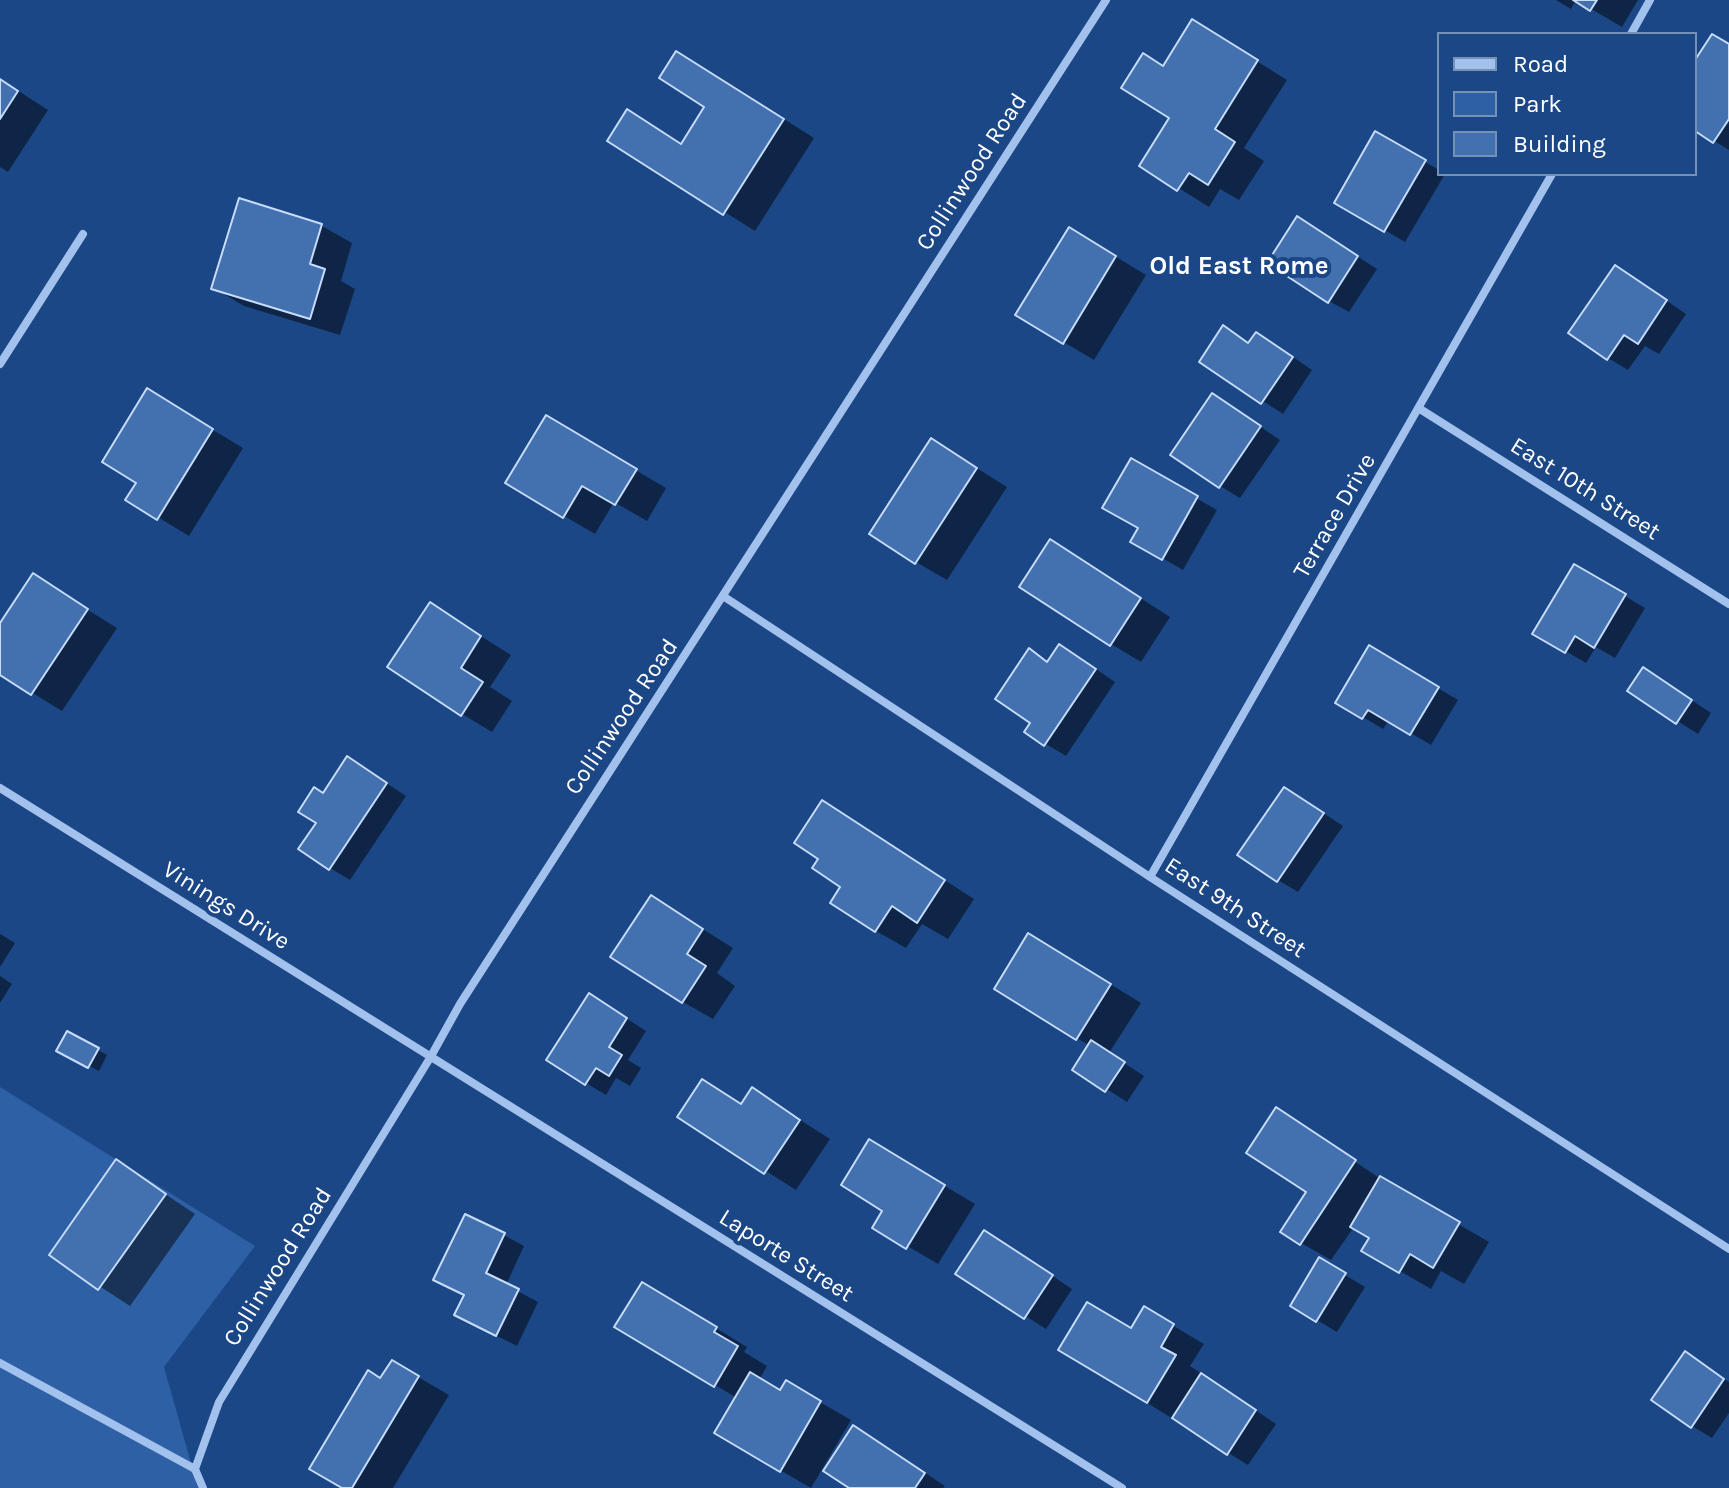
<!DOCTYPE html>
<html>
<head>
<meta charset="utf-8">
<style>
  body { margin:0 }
  #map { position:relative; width:1729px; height:1488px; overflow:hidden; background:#1b4786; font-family:Karla,sans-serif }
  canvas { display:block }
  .legend { position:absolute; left:1437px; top:32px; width:260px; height:144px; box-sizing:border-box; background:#1b4786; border:2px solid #7691b6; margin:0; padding:10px 14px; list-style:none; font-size:24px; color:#fff }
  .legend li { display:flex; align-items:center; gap:16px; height:40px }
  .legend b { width:40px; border:2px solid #7691b6 }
</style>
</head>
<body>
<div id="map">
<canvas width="1729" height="1488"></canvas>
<ul class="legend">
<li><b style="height:10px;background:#a2c1ec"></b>Road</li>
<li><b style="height:22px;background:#2d60a4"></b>Park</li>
<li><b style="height:22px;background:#4370af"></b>Building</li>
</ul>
</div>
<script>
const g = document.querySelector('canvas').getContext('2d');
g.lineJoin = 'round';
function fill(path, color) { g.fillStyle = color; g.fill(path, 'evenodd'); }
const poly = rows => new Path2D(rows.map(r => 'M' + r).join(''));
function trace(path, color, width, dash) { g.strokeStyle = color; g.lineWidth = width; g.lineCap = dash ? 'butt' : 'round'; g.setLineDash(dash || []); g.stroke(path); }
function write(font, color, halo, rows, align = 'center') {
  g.font = font + ' Karla,sans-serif'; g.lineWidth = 8; g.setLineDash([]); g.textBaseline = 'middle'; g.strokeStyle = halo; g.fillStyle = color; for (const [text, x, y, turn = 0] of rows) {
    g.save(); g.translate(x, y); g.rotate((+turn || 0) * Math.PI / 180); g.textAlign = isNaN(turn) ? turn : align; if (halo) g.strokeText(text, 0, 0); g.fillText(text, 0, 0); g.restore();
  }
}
const green = poly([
  [0,1087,255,1246,164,1367,198,1488,0,1488]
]);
const shadow = poly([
  [1556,0,1576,0,1571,9],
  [1576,0,1638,0,1622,27],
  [1223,40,1287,80,1244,148,1264,161,1239,200,1220,189,1209,207,1142,165,1172,117,1164,68],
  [1729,46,1729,150,1695,129,1695,64],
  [708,71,814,138,755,231,610,140,628,112,683,145,707,107],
  [0,79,48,110,8,172,0,167],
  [1376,134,1439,170,1439,174,1445,174,1405,242,1337,202],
  [241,201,322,226,352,243,341,281,355,289,340,335,244,306,214,288],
  [1318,231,1377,269,1349,312,1329,301],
  [1100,247,1146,275,1094,360,1018,315],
  [1635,279,1686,314,1659,354,1645,346,1628,370,1608,358],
  [1224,328,1250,344,1277,346,1312,370,1283,414,1202,361],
  [1233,408,1280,440,1240,498,1220,486],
  [178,409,243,448,189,536,128,499],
  [547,418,666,488,647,521,614,502,595,534,508,483],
  [932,440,1007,487,947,580,916,562],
  [1131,461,1217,510,1183,570,1133,541,1140,527],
  [1051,541,1170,617,1141,662,1111,644],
  [1574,566,1645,608,1615,658,1596,647,1586,663,1535,633],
  [33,576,117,628,62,711,0,673,0,626],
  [431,605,511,655,490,687,512,701,492,732,462,714],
  [1370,648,1458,700,1431,745,1389,720,1383,729,1338,702],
  [1029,651,1049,663,1080,658,1115,682,1066,756,1026,732,1033,722],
  [1664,682,1711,713,1698,734,1630,691],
  [368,771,406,796,350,880,330,868,318,823,324,795],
  [1305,801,1343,826,1298,892,1278,880],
  [823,802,974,899,948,939,922,924,906,948,876,931,821,859],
  [682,916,733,948,717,973,735,986,713,1019,683,1002],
  [0,934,15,943,0,967],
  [1060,953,1141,1003,1109,1053,1144,1076,1127,1102,1075,1069,1090,1046,996,989],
  [0,976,12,984,0,1003],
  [609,1007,646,1031,628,1060,641,1068,630,1086,616,1078,606,1095,586,1083],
  [68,1033,107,1055,99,1071,59,1050],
  [703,1081,743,1105,753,1090,830,1139,796,1190,679,1116],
  [1277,1110,1384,1181,1489,1242,1464,1284,1441,1271,1431,1289,1364,1250,1372,1237,1354,1227,1331,1260,1301,1243,1309,1192],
  [900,1159,975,1204,938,1264,875,1227,885,1210],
  [117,1162,195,1214,130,1306,52,1255],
  [504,1235,524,1246,506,1285,538,1302,517,1346,477,1326,466,1296,436,1280],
  [1005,1244,1072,1289,1046,1329,958,1273],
  [1320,1260,1365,1287,1337,1332,1317,1320],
  [673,1302,747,1347,744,1352,767,1366,759,1380,781,1392,787,1383,851,1420,811,1488,716,1433,737,1398,715,1385],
  [1145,1309,1204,1344,1190,1366,1276,1424,1248,1465,1061,1350,1132,1331],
  [1685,1354,1729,1382,1729,1413,1712,1438,1692,1426],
  [392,1362,449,1395,393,1488,346,1488,381,1380],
  [874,1439,945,1486,943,1488,853,1488]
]);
const building = poly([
  [1573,0,1597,0,1590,11,1573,0],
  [1192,19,1258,60,1215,129,1235,142,1208,185,1189,173,1177,191,1139,166,1169,118,1121,88,1143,53,1163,66,1192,19],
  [1712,34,1729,44,1729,119,1713,143,1695,131,1695,60,1712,34],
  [676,51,784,119,723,215,607,141,627,109,681,144,704,107,659,78,676,51],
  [0,79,18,91,0,119,0,79],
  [1375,131,1426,160,1384,232,1334,203,1375,131],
  [239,198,322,224,310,264,325,269,310,319,211,289,239,198],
  [1297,216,1358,256,1328,303,1267,263,1297,216],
  [1069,227,1116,256,1063,344,1015,315,1069,227],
  [1615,265,1667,300,1638,344,1624,335,1607,360,1568,333,1615,265],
  [1223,325,1248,343,1256,332,1293,357,1261,404,1199,362,1223,325],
  [147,388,213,429,157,520,125,500,136,483,102,462,147,388],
  [1212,393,1261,426,1219,488,1170,455,1212,393],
  [546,415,637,469,615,505,582,486,563,518,505,483,546,415],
  [931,438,977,468,915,564,869,534,931,438],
  [1131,458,1198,496,1162,560,1130,542,1138,528,1102,508,1131,458],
  [1050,539,1141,598,1110,646,1019,587,1050,539],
  [1574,564,1626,594,1594,648,1575,636,1565,653,1532,634,1574,564],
  [33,573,88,609,31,695,0,675,0,623,33,573],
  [430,602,481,636,461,668,483,682,461,716,387,667,430,602],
  [1059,644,1096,669,1044,746,1024,732,1030,723,995,699,1029,648,1047,662,1059,644],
  [1369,645,1439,687,1410,735,1368,710,1362,719,1335,703,1369,645],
  [1643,667,1692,700,1676,724,1627,691,1643,667],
  [347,756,387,783,329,870,298,849,316,823,298,812,314,787,323,793,347,756],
  [1284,787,1324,813,1277,882,1237,855,1284,787],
  [822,800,945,880,917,923,892,906,875,932,830,903,840,887,812,868,818,859,794,843,822,800],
  [651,895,703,929,687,954,706,966,682,1003,610,957,651,895],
  [1028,933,1111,984,1076,1040,994,989,1028,933],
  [589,993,627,1018,609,1047,622,1055,609,1076,596,1068,585,1085,546,1060,589,993],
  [67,1031,99,1048,88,1068,56,1051,67,1031],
  [1091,1040,1125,1062,1105,1092,1072,1070,1091,1040],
  [702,1079,741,1104,752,1087,800,1120,764,1174,677,1117,702,1079],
  [1276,1107,1356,1160,1300,1245,1280,1232,1306,1192,1246,1153,1276,1107],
  [869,1139,945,1185,906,1249,872,1228,882,1211,841,1185,869,1139],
  [116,1159,166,1194,98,1290,49,1255,116,1159],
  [1380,1176,1460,1222,1433,1268,1410,1254,1399,1273,1361,1251,1369,1238,1350,1227,1380,1176],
  [465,1214,505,1233,486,1273,519,1289,496,1336,454,1315,464,1295,433,1280,465,1214],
  [984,1230,1053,1275,1024,1319,955,1274,984,1230],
  [1319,1257,1346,1273,1316,1322,1290,1306,1319,1257],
  [642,1282,717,1327,714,1332,738,1346,714,1387,614,1327,642,1282],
  [1087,1302,1131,1328,1144,1306,1174,1324,1161,1347,1176,1355,1147,1403,1058,1350,1087,1302],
  [1685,1351,1724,1379,1691,1428,1651,1400,1685,1351],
  [392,1360,419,1376,352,1488,342,1488,309,1469,368,1370,380,1378,392,1360],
  [750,1372,780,1390,786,1380,821,1401,780,1472,714,1433,750,1372],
  [1201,1373,1256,1410,1227,1455,1172,1418,1201,1373],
  [853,1425,925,1473,915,1488,849,1488,823,1471,853,1425]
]);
const minor = poly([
  [1631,34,1650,0],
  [0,364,83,234],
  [1420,409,1729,604],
  [723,596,1150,877,1729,1249],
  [0,788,1122,1488],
  [1150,877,1552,174],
  [0,1363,195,1469],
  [195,1469,219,1402,430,1058,460,1004,1106,0],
  [195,1469,203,1488]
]);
const streetNames = [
  ["Collinwood Road",972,172,-57],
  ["East 10th Street",1585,489,32],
  ["Terrace Drive",1335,516,-60],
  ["Collinwood Road",622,717,-56],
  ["Vinings Drive",226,906,32],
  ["East 9th Street",1235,908,33],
  ["Laporte Street",786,1256,32],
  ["Collinwood Road",278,1267,-58]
];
const neighbourhoodNames = [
  ["Old East Rome",1239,267]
];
fill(green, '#2d60a4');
fill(shadow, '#0007');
fill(building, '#4370af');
trace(building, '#c7dcf9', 2);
trace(minor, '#a2c1ec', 8);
write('24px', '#fff', '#1b4786', streetNames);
write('bold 26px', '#fff', '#1b4786', neighbourhoodNames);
</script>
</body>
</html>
